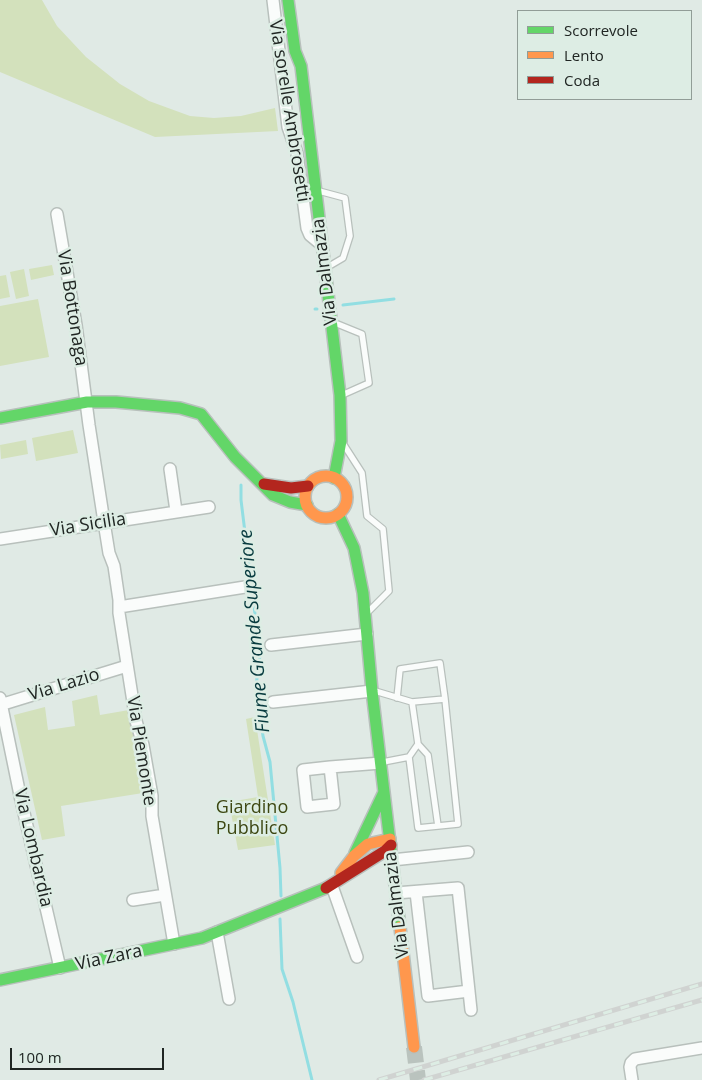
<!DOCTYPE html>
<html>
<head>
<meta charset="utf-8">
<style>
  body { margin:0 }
  #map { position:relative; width:702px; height:1080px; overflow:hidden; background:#e0eae5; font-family:"Open Sans",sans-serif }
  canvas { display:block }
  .legend { position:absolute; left:517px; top:10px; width:175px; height:90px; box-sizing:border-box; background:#ddede4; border:1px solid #919d97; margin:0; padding:6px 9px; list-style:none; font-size:15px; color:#202623 }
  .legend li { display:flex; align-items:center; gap:10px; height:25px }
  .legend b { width:25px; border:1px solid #919d97 }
  .scale { position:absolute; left:10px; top:1048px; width:154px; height:22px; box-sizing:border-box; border:2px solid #202623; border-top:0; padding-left:6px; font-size:15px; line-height:18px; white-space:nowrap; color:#202623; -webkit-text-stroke:4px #ddede4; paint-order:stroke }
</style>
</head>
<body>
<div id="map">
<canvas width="702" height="1080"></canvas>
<ul class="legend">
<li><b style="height:6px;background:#63d668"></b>Scorrevole</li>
<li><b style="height:6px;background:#ff974d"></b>Lento</li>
<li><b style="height:6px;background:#b3261e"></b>Coda</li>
</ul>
<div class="scale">100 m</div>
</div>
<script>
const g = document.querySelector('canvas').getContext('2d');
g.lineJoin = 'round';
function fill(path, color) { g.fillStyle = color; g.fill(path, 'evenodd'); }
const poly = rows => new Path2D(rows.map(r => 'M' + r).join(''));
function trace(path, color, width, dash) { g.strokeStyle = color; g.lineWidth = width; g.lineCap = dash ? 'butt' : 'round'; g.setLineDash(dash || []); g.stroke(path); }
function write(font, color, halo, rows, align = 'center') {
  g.font = font + ' "Open Sans",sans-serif'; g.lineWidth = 5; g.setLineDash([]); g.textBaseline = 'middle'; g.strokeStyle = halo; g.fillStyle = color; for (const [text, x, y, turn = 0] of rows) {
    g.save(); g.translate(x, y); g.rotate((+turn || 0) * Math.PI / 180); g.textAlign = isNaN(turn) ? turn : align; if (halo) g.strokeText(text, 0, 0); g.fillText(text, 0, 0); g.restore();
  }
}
const green = poly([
  [0,0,42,0,57,26,86,57,120,84,149,101,190,116,214,118,241,116,275,108,278,131,155,137,0,72],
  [52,265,54,275,31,280,29,269],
  [24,269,29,296,16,299,10,272],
  [6,275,10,297,0,299,0,276],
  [38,299,49,357,0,366,0,306],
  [73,430,78,453,36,461,32,438],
  [26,440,28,454,1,459,0,445],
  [97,695,100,715,129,710,143,793,61,806,65,836,42,840,14,715,45,707,48,730,75,726,72,701],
  [255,717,275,845,238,850,229,802,258,797,246,719]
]);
const stream = poly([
  [343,305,394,299],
  [315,309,317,309],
  [241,485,241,500,260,655,256,686,263,736,270,762,280,868,281,896],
  [280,919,282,969,293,1002,312,1080]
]);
const secondaryTunnel = poly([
  [414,1047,418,1080]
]);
const lane = poly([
  [319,191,345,198,350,236,343,258,326,268],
  [335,323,362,334,369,383,342,395],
  [344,445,362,473,367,516,383,529,389,591,369,611],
  [375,691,412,702,418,744,409,757,383,762],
  [397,698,400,669,440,663,445,699],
  [412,702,445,699,458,824,438,826],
  [409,757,418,828,438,826,428,755,418,744]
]);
const street = poly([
  [273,0,288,127,297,153,307,228,310,235,322,245],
  [57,214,76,325,89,425,104,522,109,553,114,566,119,600,119,613,136,721,143,745,152,796,152,816,174,944],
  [170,469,176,511],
  [0,539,209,507],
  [119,607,245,587],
  [271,645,367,634],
  [0,698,21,800,60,968],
  [273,702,372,691],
  [0,705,127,666],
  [330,767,334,804,307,807,303,770,330,767,381,763],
  [392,860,468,852],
  [332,886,357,957],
  [416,892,428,996,469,991],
  [396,893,458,888,471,1010],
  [133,900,165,895],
  [217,932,229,999],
  [632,1080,630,1067,631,1063,635,1059,702,1048]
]);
const fast = poly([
  [288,0,295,51,301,66,340,395,341,441,334,478],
  [0,418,87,402,116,402,180,408,201,414,235,457,273,495,290,502,307,505],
  [338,514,354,548,363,593,372,691,400,927],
  [355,853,384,792],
  [0,980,202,938,326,888]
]);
const slow = poly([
  '305 497a21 21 0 1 1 42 0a21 21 0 1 1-42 0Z',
  [341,873,354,856,368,844,390,839],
  [400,927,414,1047]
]);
const jam = poly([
  [264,484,291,488,308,486],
  [326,888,385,851,391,845]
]);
const rail = poly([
  [379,1080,702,984],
  [424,1080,702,1000]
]);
const streetNames = [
  ["Via sorelle Ambrosetti",289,111,81],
  ["Via Dalmazia",325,272,-97],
  ["Via Bottonaga",72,308,81],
  ["Via Sicilia",88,525,-9],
  ["Via Lazio",64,685,-17],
  ["Via Piemonte",141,751,81],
  ["Via Lombardia",33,848,77],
  ["Via Dalmazia",397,905,-97],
  ["Via Zara",109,958,-12]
];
const parkNames = [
  ["Giardino",252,808],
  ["Pubblico",252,829]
];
const waterNames = [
  ["Fiume Grande Superiore",255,631,-95]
];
fill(green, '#d3e1bc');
trace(stream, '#92dee2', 3);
trace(secondaryTunnel, '#bac3be', 16, [16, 8]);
trace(lane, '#b8c0bc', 8);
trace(street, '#b8c0bc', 14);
trace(fast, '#b8c0bc', 14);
trace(slow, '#b8c0bc', 14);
trace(jam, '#b8c0bc', 14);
trace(lane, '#fafcfb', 5.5);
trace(street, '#fafcfb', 11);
trace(fast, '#63d668', 11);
trace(slow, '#ff974d', 11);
trace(jam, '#b3261e', 11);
trace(rail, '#d0d3d1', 5);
trace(rail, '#ddede4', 3, [9]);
write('18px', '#202623', '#ddede4', streetNames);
write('18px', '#3d4712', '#ddede4', parkNames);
write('italic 19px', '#083b3f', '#ddede4', waterNames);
</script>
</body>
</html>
